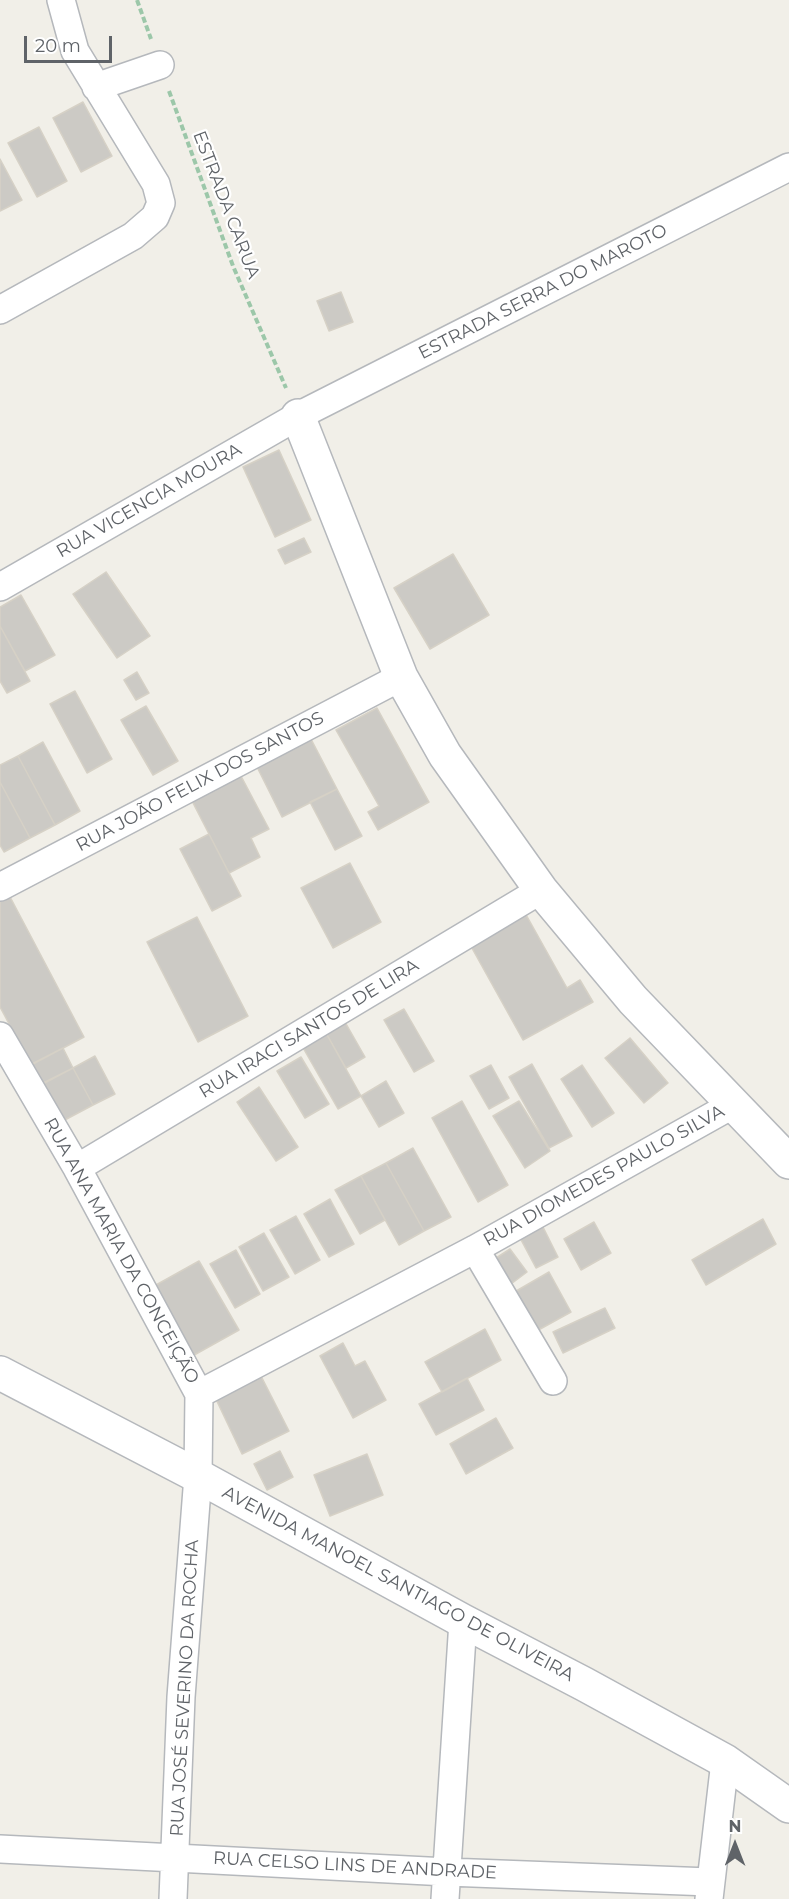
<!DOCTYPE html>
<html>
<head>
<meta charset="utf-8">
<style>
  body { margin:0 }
  #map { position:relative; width:789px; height:1899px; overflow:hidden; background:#f1efe8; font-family:Montserrat,sans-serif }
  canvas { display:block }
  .north { position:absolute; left:705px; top:1815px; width:60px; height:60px; -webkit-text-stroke:4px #fff; paint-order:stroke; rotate:0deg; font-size:16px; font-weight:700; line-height:24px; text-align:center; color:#5f6368 }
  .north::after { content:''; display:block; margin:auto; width:21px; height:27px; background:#5f6368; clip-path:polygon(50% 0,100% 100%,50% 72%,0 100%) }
  .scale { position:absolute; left:24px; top:36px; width:88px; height:27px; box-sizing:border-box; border:3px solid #5f6368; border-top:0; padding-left:8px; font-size:18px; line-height:21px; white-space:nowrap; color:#5f6368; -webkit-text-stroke:4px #fff; paint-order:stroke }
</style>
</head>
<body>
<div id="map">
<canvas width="789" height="1899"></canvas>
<div class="north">N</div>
<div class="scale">20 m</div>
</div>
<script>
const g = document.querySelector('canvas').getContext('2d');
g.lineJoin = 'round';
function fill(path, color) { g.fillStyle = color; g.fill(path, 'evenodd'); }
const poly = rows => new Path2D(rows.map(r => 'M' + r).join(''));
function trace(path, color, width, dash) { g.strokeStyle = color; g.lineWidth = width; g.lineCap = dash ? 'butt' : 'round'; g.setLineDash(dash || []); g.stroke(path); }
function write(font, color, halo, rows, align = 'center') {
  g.font = font + ' Montserrat,sans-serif'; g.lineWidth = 4.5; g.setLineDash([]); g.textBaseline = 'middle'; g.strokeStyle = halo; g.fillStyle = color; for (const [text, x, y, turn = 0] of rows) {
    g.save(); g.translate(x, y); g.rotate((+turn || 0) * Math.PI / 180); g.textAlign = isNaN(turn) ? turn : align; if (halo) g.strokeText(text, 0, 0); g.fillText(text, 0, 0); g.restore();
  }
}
const building = poly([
  [83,102,112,156,81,172,53,118,83,102],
  [39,127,67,181,37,197,8,143,39,127],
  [0,159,22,200,0,211,0,159],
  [341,292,353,322,329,331,317,301,341,292],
  [279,450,311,520,275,537,243,467,279,450],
  [304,538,311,552,285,564,278,550,304,538],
  [453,554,489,615,430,649,394,588,453,554],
  [106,572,150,636,117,658,73,594,106,572],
  [21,595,55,655,25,671,0,626,0,607,21,595],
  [0,626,30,681,7,693,0,681,0,626],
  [137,672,149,693,136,700,124,680,137,672],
  [75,691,112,759,87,773,50,704,75,691],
  [146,706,178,761,153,775,121,720,146,706],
  [377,708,429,802,378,830,368,812,379,806,336,730,377,708],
  [311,739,337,789,282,817,257,767,311,739],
  [43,742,80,811,55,825,18,756,43,742],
  [18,756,55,825,30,838,0,782,0,765,18,756],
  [241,776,269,829,251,838,260,857,229,873,192,801,241,776],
  [0,782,30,838,4,852,0,845,0,782],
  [337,789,362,836,335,850,310,802,337,789],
  [209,834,241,896,212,911,180,849,209,834],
  [350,863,381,922,333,948,301,888,350,863],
  [8,893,84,1037,31,1065,0,1007,0,897,8,893],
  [524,911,567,988,580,980,593,1002,523,1040,468,941,524,911],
  [197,917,248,1016,198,1042,147,942,197,917],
  [404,1009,434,1061,414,1072,384,1020,404,1009],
  [345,1022,365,1057,346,1068,326,1033,345,1022],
  [326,1033,361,1096,338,1109,302,1046,326,1033],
  [630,1038,668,1083,644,1103,605,1058,630,1038],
  [63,1048,73,1068,37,1087,26,1067,63,1048],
  [95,1056,115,1094,93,1105,73,1068,95,1056],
  [301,1057,329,1104,305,1118,277,1071,301,1057],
  [532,1064,572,1136,549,1148,509,1077,532,1064],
  [491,1065,509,1098,489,1109,470,1076,491,1065],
  [582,1065,614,1113,592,1127,561,1079,582,1065],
  [73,1068,93,1105,61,1122,41,1084,73,1068],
  [386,1081,404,1113,379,1127,361,1096,386,1081],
  [259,1087,298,1147,276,1161,237,1102,259,1087],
  [462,1101,508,1185,478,1202,432,1118,462,1101],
  [519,1101,550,1151,525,1168,493,1116,519,1101],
  [413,1148,451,1217,424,1231,386,1163,413,1148],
  [386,1163,424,1231,399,1245,361,1176,386,1163],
  [361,1176,385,1220,360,1234,335,1190,361,1176],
  [330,1199,354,1244,329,1257,304,1214,330,1199],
  [296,1216,320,1260,295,1274,270,1230,296,1216],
  [763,1219,776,1244,706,1285,692,1260,763,1219],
  [594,1222,611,1253,581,1270,564,1239,594,1222],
  [542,1225,558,1257,536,1268,519,1236,542,1225],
  [264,1233,289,1277,263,1291,239,1247,264,1233],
  [510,1249,527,1272,511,1284,493,1260,510,1249],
  [236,1250,260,1294,235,1308,210,1264,236,1250],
  [199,1261,239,1330,187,1359,147,1290,199,1261],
  [549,1272,571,1312,533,1333,511,1294,549,1272],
  [605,1308,615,1328,563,1353,553,1332,605,1308],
  [485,1329,501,1360,442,1392,425,1362,485,1329],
  [343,1343,355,1366,365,1361,386,1400,353,1418,320,1356,343,1343],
  [258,1370,289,1431,242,1454,213,1393,258,1370],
  [467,1378,484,1410,436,1435,419,1404,467,1378],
  [496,1418,513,1448,466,1474,450,1444,496,1418],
  [280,1451,293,1477,267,1490,254,1464,280,1451],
  [367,1454,383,1495,330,1516,314,1475,367,1454]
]);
const path = poly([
  [137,0,151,39],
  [169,91,233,266,286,388]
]);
const minor = poly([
  [96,87,160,65],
  [0,310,133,236,155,217,161,203,156,184,75,51,61,0],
  [0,587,298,416,789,167],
  [0,887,401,677],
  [0,1036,77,1168,199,1394,198,1476,181,1697,173,1899],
  [77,1168,541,890],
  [475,1249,553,1381],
  [199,1394,475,1249,734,1104],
  [0,1849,447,1872,710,1882],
  [445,1899,463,1621],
  [709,1899,725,1761]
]);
const tertiary = poly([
  [298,416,401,677,445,755,541,890,633,1000,789,1162],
  [0,1373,198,1476,463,1621,584,1684,725,1761,789,1806]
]);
const streetNames = [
  ["ESTRADA CARUA",226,205,69],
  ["ESTRADA SERRA DO MAROTO",543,292,-27],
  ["RUA VICENCIA MOURA",149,501,-30],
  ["RUA JOÃO FELIX DOS SANTOS",200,782,-28],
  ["RUA IRACI SANTOS DE LIRA",309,1029,-31],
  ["RUA DIOMEDES PAULO SILVA",604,1176,-29],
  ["RUA ANA MARIA DA CONCEIÇÃO",121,1251,61],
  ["AVENIDA MANOEL SANTIAGO DE OLIVEIRA",398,1584,28],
  ["RUA JOSÉ SEVERINO DA ROCHA",185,1688,-87],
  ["RUA CELSO LINS DE ANDRADE",355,1866,3]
];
fill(building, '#cccac5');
trace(building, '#d6d1c6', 1.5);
trace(minor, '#b5b8bc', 30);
trace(tertiary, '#b5b8bc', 36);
trace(path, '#9cc7a9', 4, [6, 3]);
trace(minor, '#fff', 27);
trace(tertiary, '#fff', 33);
write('18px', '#5f6368', '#fff', streetNames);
</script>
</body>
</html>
